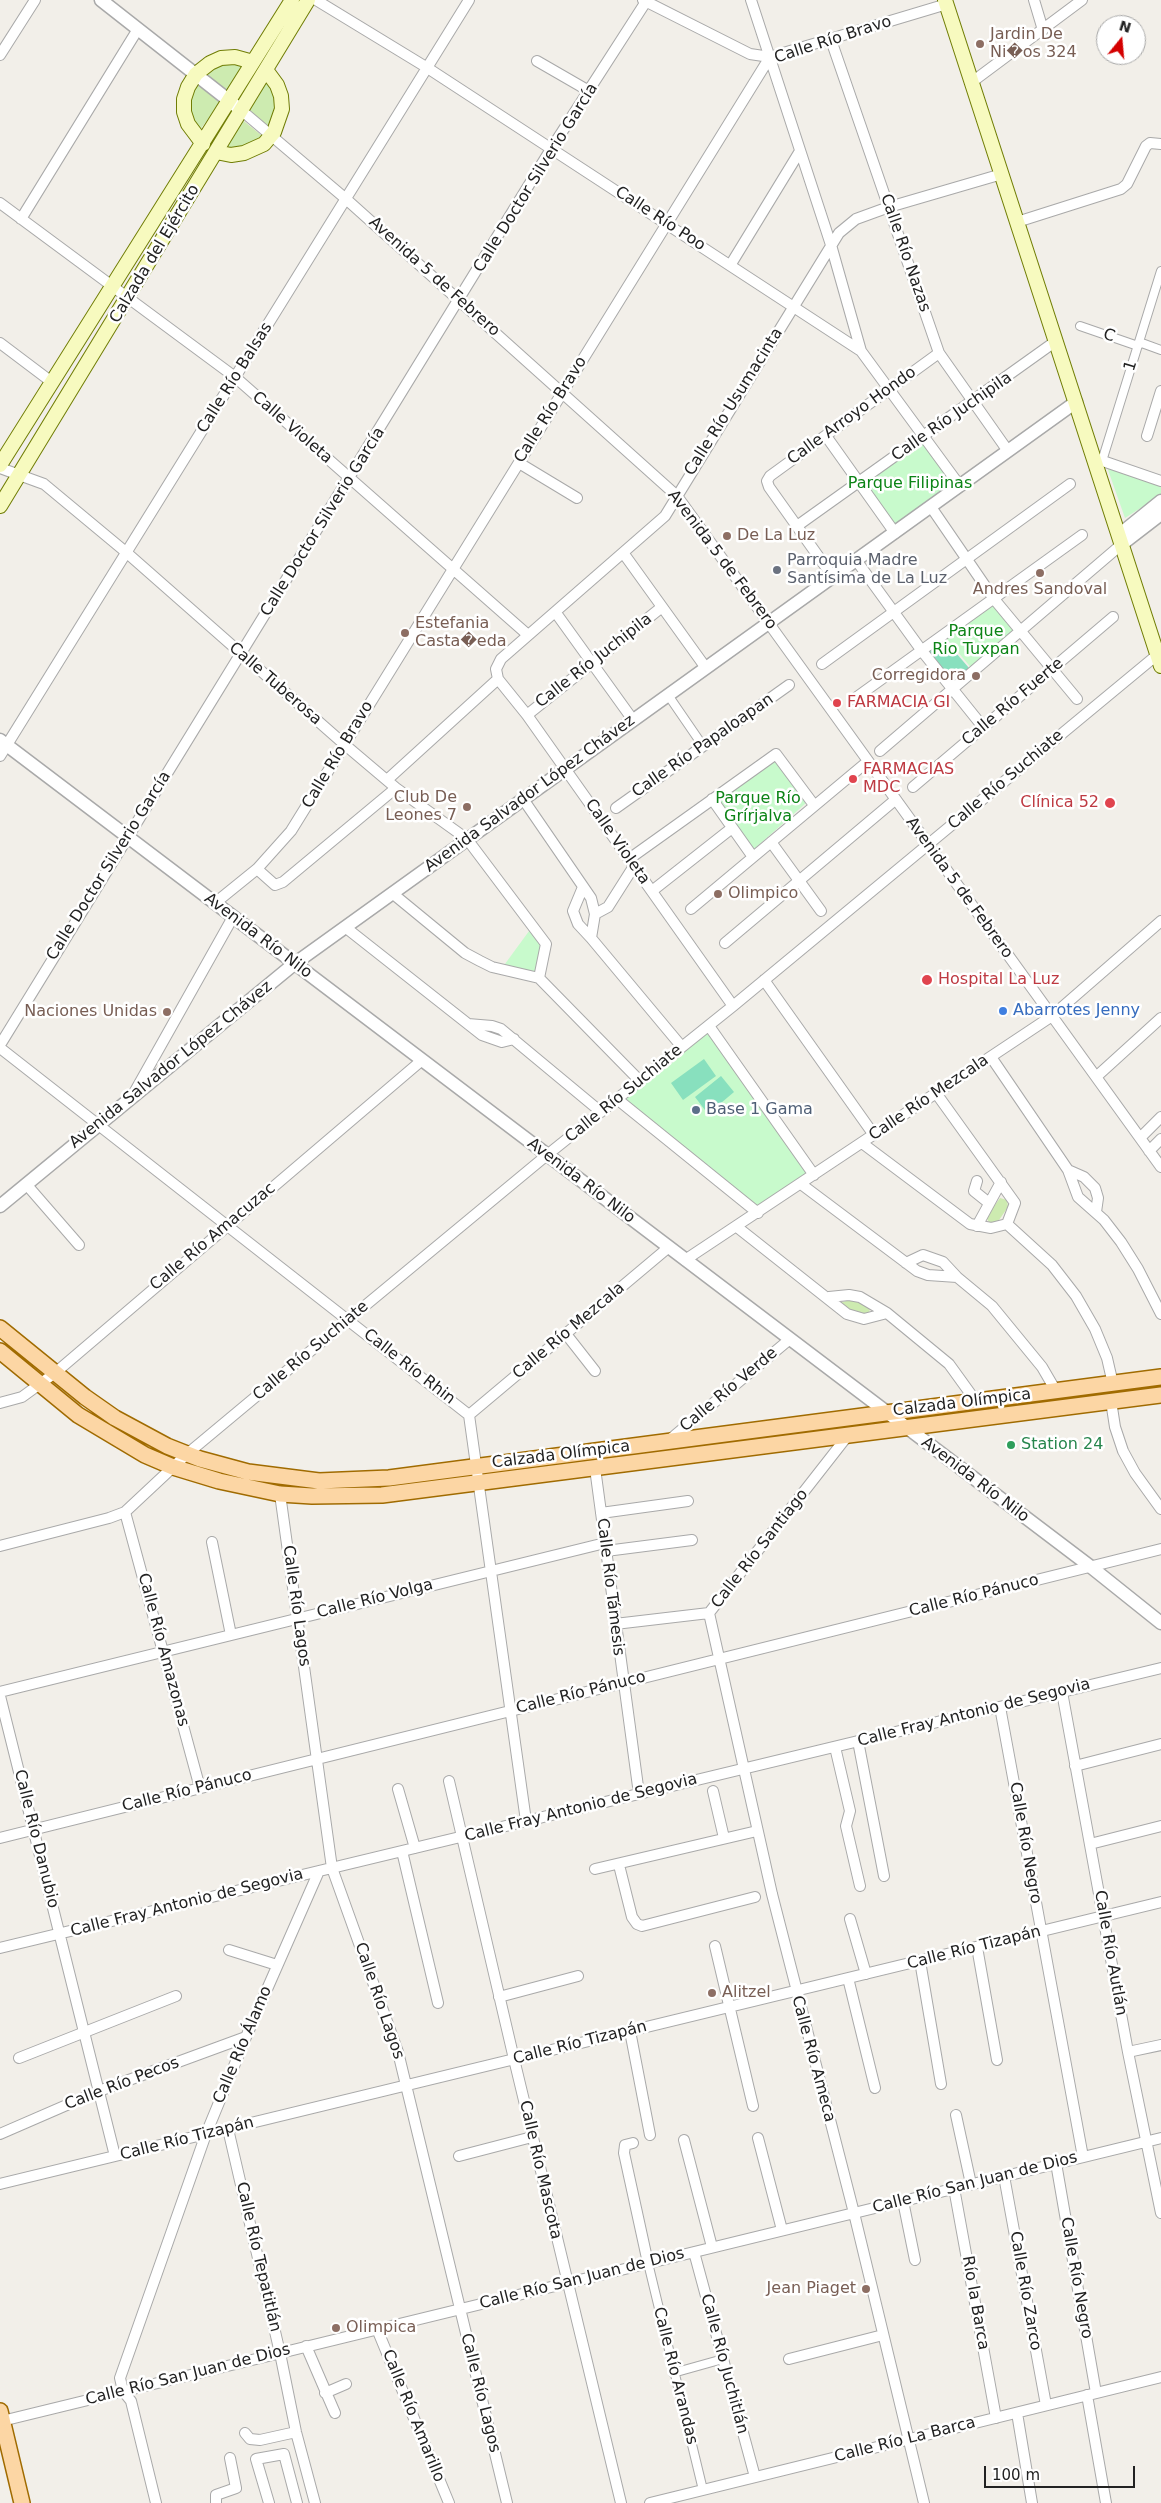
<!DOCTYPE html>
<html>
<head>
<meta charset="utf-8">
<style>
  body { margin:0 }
  #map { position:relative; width:1161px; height:2503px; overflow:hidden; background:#f2efe9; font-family:"DejaVu Sans",sans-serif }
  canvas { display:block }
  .north { position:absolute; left:1096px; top:15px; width:50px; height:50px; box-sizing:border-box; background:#fff; border:1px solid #a7a7a7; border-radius:50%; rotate:17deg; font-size:14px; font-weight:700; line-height:20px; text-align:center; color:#222 }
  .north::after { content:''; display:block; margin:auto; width:18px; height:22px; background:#d40000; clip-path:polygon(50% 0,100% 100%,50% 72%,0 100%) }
  .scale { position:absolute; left:984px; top:2466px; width:151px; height:22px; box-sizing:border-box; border:2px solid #222; border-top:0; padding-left:6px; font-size:15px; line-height:18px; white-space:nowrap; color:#222; -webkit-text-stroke:4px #fff; paint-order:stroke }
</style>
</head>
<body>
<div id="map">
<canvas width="1161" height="2503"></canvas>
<div class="north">N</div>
<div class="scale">100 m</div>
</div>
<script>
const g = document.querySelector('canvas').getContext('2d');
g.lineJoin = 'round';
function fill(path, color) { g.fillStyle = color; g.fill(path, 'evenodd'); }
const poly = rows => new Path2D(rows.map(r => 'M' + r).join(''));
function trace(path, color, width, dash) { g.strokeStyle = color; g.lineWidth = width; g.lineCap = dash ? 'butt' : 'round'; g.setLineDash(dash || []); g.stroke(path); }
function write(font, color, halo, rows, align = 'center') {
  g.font = font + ' "DejaVu Sans",sans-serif'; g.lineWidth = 5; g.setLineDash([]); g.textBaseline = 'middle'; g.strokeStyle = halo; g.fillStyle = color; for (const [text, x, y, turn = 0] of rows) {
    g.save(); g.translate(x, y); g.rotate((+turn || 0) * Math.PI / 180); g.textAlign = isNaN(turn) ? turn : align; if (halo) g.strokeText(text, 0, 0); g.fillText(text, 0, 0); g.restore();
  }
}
const grass = poly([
  [246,62,225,94,199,75,215,63],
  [263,78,273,87,277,107,269,128,244,108],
  [195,82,221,101,197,134,188,121],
  [240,118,266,139,263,143,219,150],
  [1000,1198,1007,1200,1008,1207,997,1223,990,1224,986,1217],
  [854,1299,870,1308,869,1314,859,1318,839,1303]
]);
const park = poly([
  [924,436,960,486,895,533,859,482],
  [1107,467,1161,483,1161,495,1125,518],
  [993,604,1018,631,973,670,946,638],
  [775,760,806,803,752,851,716,801],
  [532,927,545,945,539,977,502,968],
  [709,1026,814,1175,758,1213,617,1099]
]);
const pitch = poly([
  [944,639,969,668,951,685,925,652],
  [704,1059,716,1076,683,1100,671,1083],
  [721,1076,734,1092,708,1114,695,1097]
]);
const pedestrian = poly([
  [1080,326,1138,346],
  [1139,342,1161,350],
  [1102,461,1161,271],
  [668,695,703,746],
  [648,2263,703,2490],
  [673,2373,723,2359]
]);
const minor = poly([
  [316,0,426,67,861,351,960,486],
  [643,0,750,54,770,57],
  [751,0,831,245,861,351],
  [1034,0,1043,30],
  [831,40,939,353,1008,451],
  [0,55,35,0],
  [537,61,589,91],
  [972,82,1082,0],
  [241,110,346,199,677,496,1161,1167],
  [0,203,235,377,528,635],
  [21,219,138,29],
  [1017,222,1121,189,1127,184,1146,146,1150,143,1161,144],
  [731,264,800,151],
  [0,343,53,383],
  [826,436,895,533],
  [1147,436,1161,391],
  [1094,458,1161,481],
  [519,463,577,498],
  [0,468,44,484,127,553,344,744,396,788,467,839,546,944,539,978],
  [931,507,994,599,1077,699],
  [797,526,1056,341],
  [624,554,706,668],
  [856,560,922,651,983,727],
  [833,577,769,487,767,481,770,476,939,353],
  [556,613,633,720],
  [822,664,1070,484],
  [854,699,1082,535],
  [527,715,662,607],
  [880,751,1122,544],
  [0,756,469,0],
  [387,780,498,679],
  [913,787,1113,617],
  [523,799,591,898,595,914,591,938,682,1047],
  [712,799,753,857],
  [616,808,789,685],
  [771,842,821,911],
  [629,859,776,754,814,805],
  [257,869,275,885,283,882,396,788],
  [583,887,573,911,578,924,591,938],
  [652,891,732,828],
  [392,893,465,953,480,961,492,967,539,978,640,1081],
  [215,903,257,869,291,831,770,57,947,4],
  [691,909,867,762],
  [595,914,608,907,634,866],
  [345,927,482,1035,502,1042,514,1039],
  [725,943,895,800],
  [764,980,874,1135],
  [733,1006,527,715,498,679,496,669,501,659,665,516,839,233,856,219,889,207,1002,174],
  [468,1024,492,1026,501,1029,601,1112],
  [709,1026,814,1175],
  [0,1045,551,149,647,0],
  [0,1048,469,1415,526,1821],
  [991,1057,1068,1170,1078,1197,1104,1220,1121,1242,1138,1269,1161,1314],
  [1096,1077,1161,1018],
  [134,1093,233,917],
  [617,1099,758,1213],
  [1140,1138,1161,1117],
  [862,1143,970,1224,991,1228,1007,1224,1015,1203,936,1093],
  [1149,1151,1161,1139],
  [1068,1170,1084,1177,1095,1188,1098,1198,1096,1212],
  [977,1181,974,1191,989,1203],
  [26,1184,79,1245],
  [801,1184,917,1271,928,1275,957,1277],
  [1007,1224,1052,1265,1076,1296,1095,1329,1107,1358,1113,1384],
  [977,1226,1001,1182],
  [737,1227,847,1314,864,1319,887,1313],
  [685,1260,1052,1016,1161,921],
  [906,1263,923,1255,943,1262,957,1277,992,1306,1042,1367,1056,1391],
  [829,1297,849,1295,860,1297,887,1313,949,1364,975,1400],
  [566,1334,595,1371],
  [1111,1401,1115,1427,1123,1451,1135,1473,1161,1509],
  [0,1403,22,1397,55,1373,421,1061],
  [469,1415,669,1247],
  [668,1441,790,1339],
  [595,1468,639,1794],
  [280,1494,332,1868,398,2052,507,2503],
  [125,1512,200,1788],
  [601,1513,688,1501],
  [212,1542,231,1635],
  [0,1546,109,1518,125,1512,187,1454,349,1319,547,1155,733,1006,1157,655],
  [606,1551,692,1540],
  [709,1613,772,1894,854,2213,924,2503],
  [615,1624,709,1613,849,1434],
  [0,1692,605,1543],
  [1062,1692,1128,2052,1161,2213],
  [0,1696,115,2156],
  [1000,1707,1083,2157],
  [858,1741,884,1876],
  [835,1747,850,1811,846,1826,860,1886],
  [1075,1766,1161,1744],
  [449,1781,514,2059,621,2503],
  [398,1789,415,1848],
  [713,1791,724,1838],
  [0,1838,1161,1549],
  [1090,1844,1161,1826],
  [402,1851,438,2003],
  [619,1865,632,1917,637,1924,642,1926,755,1897],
  [595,1869,757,1831],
  [850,1919,866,1974],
  [715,1946,753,2106],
  [977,1947,997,2060],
  [0,1948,1161,1668],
  [229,1950,277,1965],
  [920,1961,941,2084],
  [848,1978,875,2088],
  [499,1997,578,1976],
  [630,2031,650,2135],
  [1128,2052,1161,2045],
  [19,2058,176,1996],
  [956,2115,971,2184],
  [228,2129,280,2353,296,2432,315,2503],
  [0,2134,99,2091,246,2037],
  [758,2138,782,2230],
  [684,2140,712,2247],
  [633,2143,625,2145,624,2153,648,2263],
  [459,2156,532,2137],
  [1056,2163,1096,2393],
  [1004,2176,1046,2405],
  [0,2184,1161,1902],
  [954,2188,996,2418],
  [903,2201,915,2260],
  [694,2252,755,2477],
  [377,2329,449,2503],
  [306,2346,335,2413],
  [789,2359,883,2335],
  [325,2393,346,2384],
  [1087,2395,1106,2503],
  [1017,2413,1032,2503],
  [2,2421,1161,2138],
  [245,2433,250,2439,260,2440,296,2432],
  [156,2503,131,2401,123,2391,120,2378,206,2134,246,2037,319,1871],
  [216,2503,216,2495,236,2488,230,2458],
  [269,2503,256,2459,284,2454,297,2503],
  [650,2503,1161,2377]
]);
const tertiary = poly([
  [101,0,241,110],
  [1119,535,1161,501],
  [1122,544,1161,514],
  [0,740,1091,1567,1161,1623],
  [0,1206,294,964,1076,402]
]);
const secondary = poly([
  [945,0,1161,666],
  [203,144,188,124,184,112,184,99,188,87,196,74,210,63,221,58,235,57,253,62],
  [216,152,231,155,244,153,264,144,274,132,282,109,281,96,277,85,266,70],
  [0,465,292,0],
  [0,506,308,0]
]);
const primary = poly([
  [0,1328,85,1397,115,1418,167,1446,200,1459,248,1472,319,1481,389,1478,1161,1377],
  [0,1351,78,1415,145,1455,173,1467,219,1481,280,1494,312,1496,382,1495,1161,1395],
  [0,2411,22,2503]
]);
const markers = [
  [980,44,5,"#8d6e63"],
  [727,536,5,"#8d6e63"],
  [777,570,5,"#6b7280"],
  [1040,573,5,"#8d6e63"],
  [405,633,5,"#8d6e63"],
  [976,676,5,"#8d6e63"],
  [837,703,5,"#e0444e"],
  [853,779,5,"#e0444e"],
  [1110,803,6,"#e0444e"],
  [467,807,5,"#8d6e63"],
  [718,894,5,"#8d6e63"],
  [927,980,6,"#e0444e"],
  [1003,1011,5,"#3f7fe0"],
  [167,1012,5,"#8d6e63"],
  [696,1110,5,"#5c6f8a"],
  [1011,1445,5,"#2e9e5b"],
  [712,1993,5,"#8d6e63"],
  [866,2289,5,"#8d6e63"],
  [336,2328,5,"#8d6e63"]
];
const educationNames = [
  ["Jardin De",990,35],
  ["Ni�os 324",990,53],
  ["De La Luz",737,536],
  ["Andres Sandoval",1040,590,"center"],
  ["Estefania",415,624],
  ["Casta�eda",415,642],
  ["Corregidora",966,676,"right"],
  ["Club De",457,798,"right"],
  ["Leones 7",457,816,"right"],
  ["Olimpico",728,894],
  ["Naciones Unidas",157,1012,"right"],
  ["Alitzel",722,1993],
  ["Jean Piaget",856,2289,"right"],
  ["Olimpica",346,2328]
];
const streetNames = [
  ["Calle Río Bravo",833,40,-18],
  ["Calle Doctor Silverio García",536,178,-58],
  ["Calle Río Poo",660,219,33],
  ["Calle Río Nazas",905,253,71],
  ["Calzada del Ejército",155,254,-59],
  ["Avenida 5 de Febrero",434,277,42],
  ["C",1109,336,19],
  ["1",1131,366,-73],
  ["Calle Río Balsas",235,378,-58],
  ["Calle Río Usumacinta",734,402,-58],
  ["Calle Río Bravo",551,410,-58],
  ["Calle Arroyo Hondo",852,416,-36],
  ["Calle Río Juchipila",952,417,-35],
  ["Calle Violeta",292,428,41],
  ["Calle Doctor Silverio García",323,522,-58],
  ["Avenida 5 de Febrero",722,560,53],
  ["Calle Río Juchipila",594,661,-38],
  ["Calle Tuberosa",275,684,41],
  ["Calle Río Fuerte",1013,702,-40],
  ["Calle Río Papaloapan",703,746,-35],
  ["Calle Río Bravo",338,755,-59],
  ["Calle Río Suchiate",1006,780,-40],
  ["Avenida Salvador López Chávez",530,794,-36],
  ["Calle Violeta",617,842,55],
  ["Calle Doctor Silverio García",109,866,-58],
  ["Avenida 5 de Febrero",959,888,54],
  ["Avenida Río Nilo",258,936,37],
  ["Avenida Salvador López Chávez",171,1065,-39],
  ["Calle Río Suchiate",624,1094,-39],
  ["Calle Río Mezcala",929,1098,-34],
  ["Avenida Río Nilo",581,1181,37],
  ["Calle Río Amacuzac",213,1237,-40],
  ["Calle Río Mezcala",569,1331,-40],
  ["Calle Río Suchiate",311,1351,-40],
  ["Calle Río Rhin",409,1367,38],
  ["Calle Río Verde",729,1390,-40],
  ["Calzada Olímpica",962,1403,-7],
  ["Calzada Olímpica",561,1455,-7],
  ["Avenida Río Nilo",975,1480,37],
  ["Calle Río Santiago",760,1549,-52],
  ["Calle Río Támesis",610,1587,83],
  ["Calle Río Pánuco",974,1596,-14],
  ["Calle Río Volga",375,1599,-14],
  ["Calle Río Lagos",296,1606,82],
  ["Calle Río Amazonas",163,1650,75],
  ["Calle Río Pánuco",581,1693,-14],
  ["Calle Fray Antonio de Segovia",974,1713,-14],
  ["Calle Río Pánuco",187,1791,-14],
  ["Calle Fray Antonio de Segovia",581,1808,-14],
  ["Calle Río Danubio",36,1839,76],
  ["Calle Río Negro",1025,1843,80],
  ["Calle Fray Antonio de Segovia",187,1903,-14],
  ["Calle Río Tizapán",974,1948,-14],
  ["Calle Río Autlán",1110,1953,80],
  ["Calle Río Lagos",379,2001,71],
  ["Calle Río Tizapán",580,2043,-14],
  ["Calle Río Álamo",243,2045,-67],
  ["Calle Río Ameca",813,2059,75],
  ["Calle Río Pecos",122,2084,-21],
  ["Calle Río Tizapán",187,2139,-14],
  ["Calle Río Mascota",540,2170,77],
  ["Calle Río San Juan de Dios",975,2183,-14],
  ["Calle Río Tepatitlán",258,2257,77],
  ["Calle Río Negro",1076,2278,80],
  ["Calle Río San Juan de Dios",582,2279,-14],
  ["Calle Río Zarco",1025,2291,80],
  ["Río la Barca",975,2303,80],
  ["Calle Río Juchitlán",724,2364,75],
  ["Calle Río San Juan de Dios",188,2375,-14],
  ["Calle Río Arandas",675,2376,76],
  ["Calle Río Lagos",480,2393,76],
  ["Calle Río Amarillo",413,2416,68],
  ["Calle Río La Barca",905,2440,-14]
];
const parkNames = [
  ["Parque Filipinas",910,484],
  ["Parque",976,632],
  ["Rio Tuxpan",976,650],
  ["Parque Río",758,799],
  ["Grírjalva",758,817]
];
const worshipNames = [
  ["Parroquia Madre",787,561],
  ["Santísima de La Luz",787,579]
];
const healthNames = [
  ["FARMACIA GI",847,703],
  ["FARMACIAS",863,770],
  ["MDC",863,788],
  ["Clínica 52",1099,803,"right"],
  ["Hospital La Luz",938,980]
];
const shopNames = [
  ["Abarrotes Jenny",1013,1011]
];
const serviceNames = [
  ["Base 1 Gama",706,1110]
];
const leisureNames = [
  ["Station 24",1021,1445]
];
fill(grass, '#cdebb0');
fill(park, '#c8facc');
fill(pitch, '#88e0be');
trace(pedestrian, '#a9a9a9', 10);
trace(minor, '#a9a9a9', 12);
trace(tertiary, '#a9a9a9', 15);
trace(secondary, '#707d05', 16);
trace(primary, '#a06b00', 18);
trace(pedestrian, '#fff', 8);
trace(minor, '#fff', 10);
trace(tertiary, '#fff', 12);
trace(secondary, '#f7fabf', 14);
trace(primary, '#fcd6a4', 15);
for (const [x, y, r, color] of markers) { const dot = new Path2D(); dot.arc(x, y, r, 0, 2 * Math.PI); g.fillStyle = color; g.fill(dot); trace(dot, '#fff', 2); }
write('16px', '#785e54', '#fff', educationNames, 'left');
write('16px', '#222', '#fff', streetNames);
write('16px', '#0c8416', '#fff', parkNames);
write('16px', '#5b616d', '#fff', worshipNames, 'left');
write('16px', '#be3a42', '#fff', healthNames, 'left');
write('16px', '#366cbe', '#fff', shopNames, 'left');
write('16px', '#4e5e75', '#fff', serviceNames, 'left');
write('16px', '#27864d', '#fff', leisureNames, 'left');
</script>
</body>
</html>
